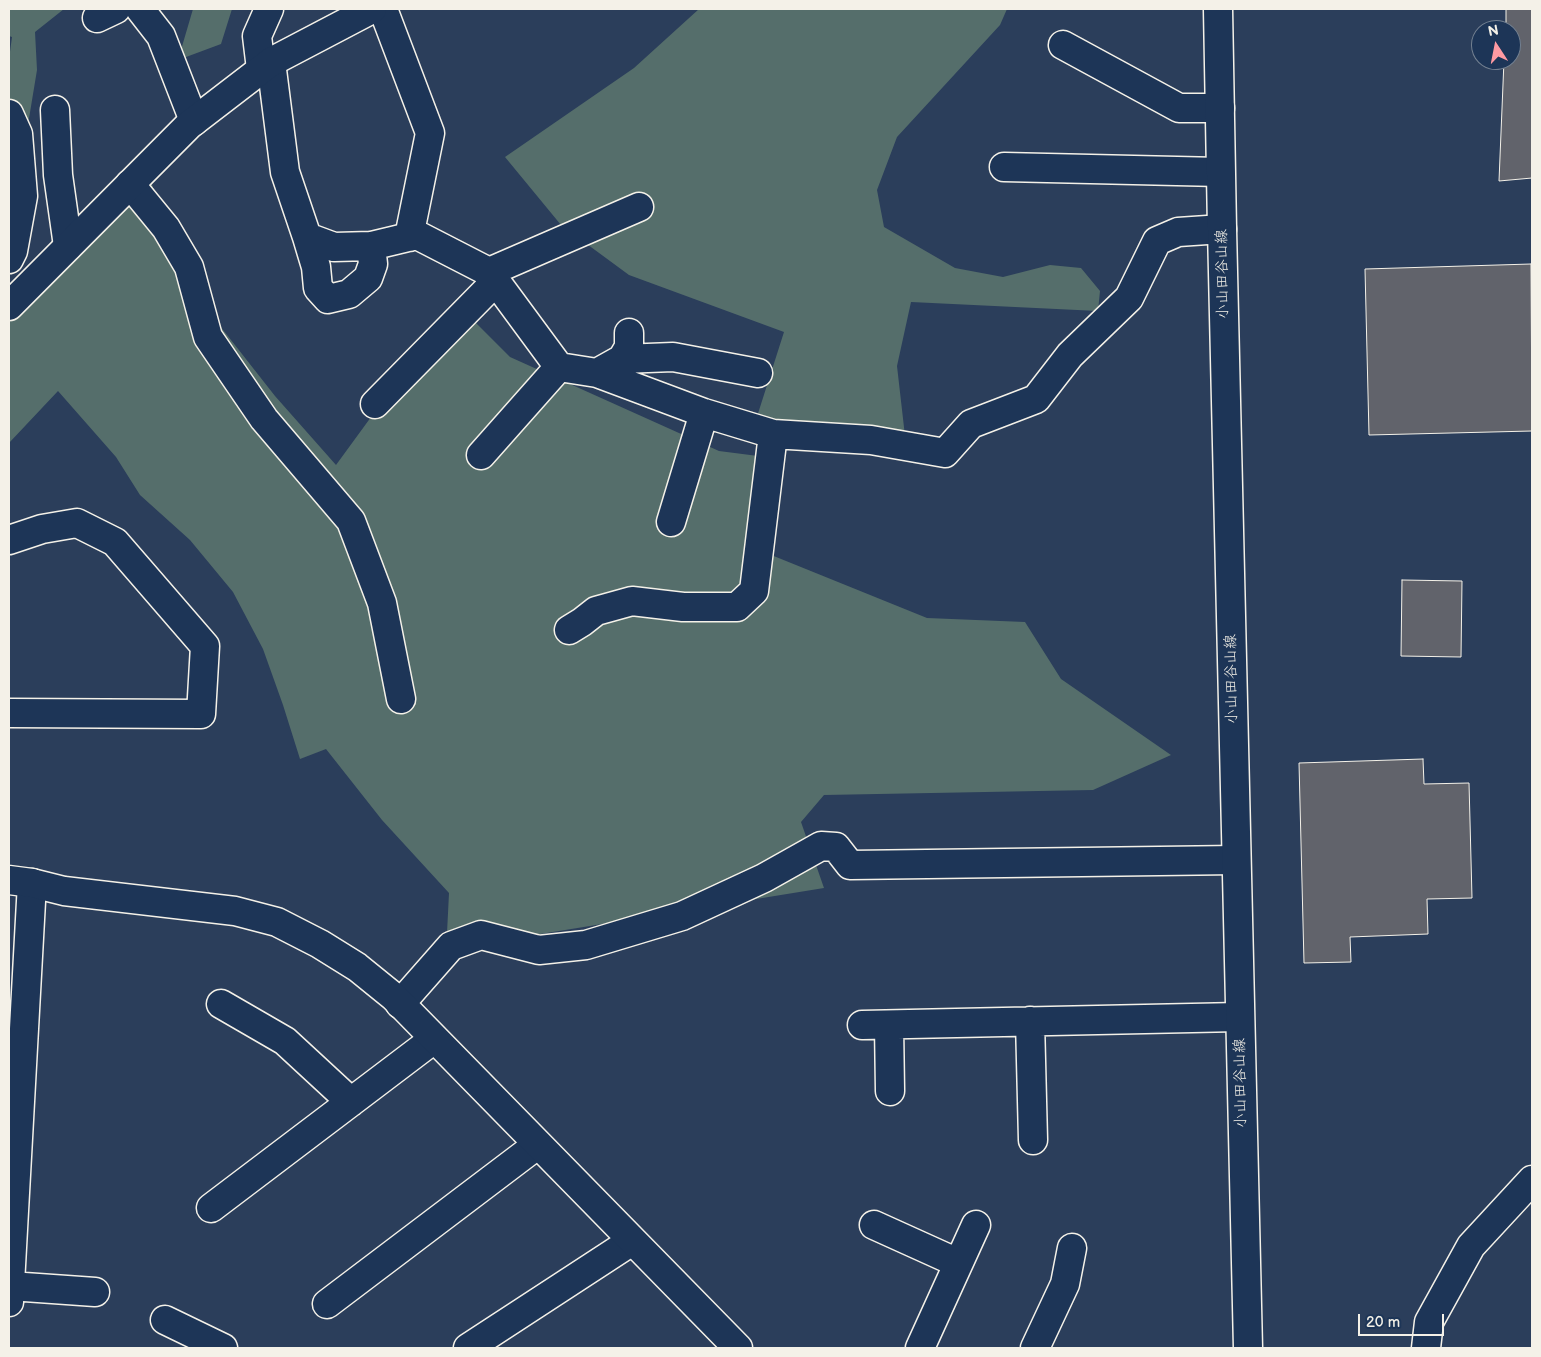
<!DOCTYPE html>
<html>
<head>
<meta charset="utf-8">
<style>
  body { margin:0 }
  #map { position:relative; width:1541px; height:1357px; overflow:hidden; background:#2b3e5b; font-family:"Balsamiq Sans",sans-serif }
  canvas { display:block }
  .frame { position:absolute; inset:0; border:10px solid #f4f1e8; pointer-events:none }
  .north { position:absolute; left:1471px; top:20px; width:50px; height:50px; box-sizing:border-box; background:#1d3557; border:1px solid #738091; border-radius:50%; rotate:349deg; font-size:14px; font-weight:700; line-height:20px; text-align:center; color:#f4f1e8 }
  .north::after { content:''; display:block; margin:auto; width:18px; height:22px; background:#ff9aa2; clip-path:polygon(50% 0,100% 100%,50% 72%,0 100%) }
  .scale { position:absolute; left:1358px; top:1314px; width:86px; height:22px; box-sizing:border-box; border:2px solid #f4f1e8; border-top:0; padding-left:6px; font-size:15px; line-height:18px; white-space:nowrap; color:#f4f1e8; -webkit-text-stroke:4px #1d3557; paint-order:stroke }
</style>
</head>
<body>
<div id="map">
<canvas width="1541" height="1357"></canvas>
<div class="frame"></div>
<div class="north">N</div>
<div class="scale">20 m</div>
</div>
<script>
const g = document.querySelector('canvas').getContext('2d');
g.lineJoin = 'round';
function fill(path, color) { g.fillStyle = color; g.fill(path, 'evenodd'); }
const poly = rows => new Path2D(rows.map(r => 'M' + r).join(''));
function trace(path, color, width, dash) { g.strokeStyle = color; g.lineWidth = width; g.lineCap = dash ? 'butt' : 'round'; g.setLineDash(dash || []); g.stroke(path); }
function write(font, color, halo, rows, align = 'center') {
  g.font = font + ' "Balsamiq Sans","Klee One",sans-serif'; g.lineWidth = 4; g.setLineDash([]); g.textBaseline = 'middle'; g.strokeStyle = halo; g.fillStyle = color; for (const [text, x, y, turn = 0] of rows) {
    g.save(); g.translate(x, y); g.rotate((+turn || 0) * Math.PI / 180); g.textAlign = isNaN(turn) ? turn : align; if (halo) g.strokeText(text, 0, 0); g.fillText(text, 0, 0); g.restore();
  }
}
const green = poly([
  [9,9,64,9,35,32,37,70,17,191,9,106,9,59,12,37,9,36],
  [193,9,232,9,221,44,178,60],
  [699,9,1007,9,1000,25,897,137,877,190,884,227,955,268,1003,277,1050,265,1081,268,1100,291,1098,311,911,302,897,366,905,436,754,426,784,332,629,275,561,225,505,157,634,68],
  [148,175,198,298,275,396,336,465,455,302,510,357,719,451,758,456,749,546,927,618,1025,622,1061,679,1171,755,1093,790,824,795,801,822,824,888,485,943,447,933,449,893,382,820,326,749,300,759,283,705,263,649,233,592,190,540,140,495,116,457,58,391,9,443,9,315]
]);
const building = poly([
  [1506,9,1532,9,1532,178,1499,181,1504,60,1511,60,1511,30,1506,30,1506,9],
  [1531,264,1532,431,1369,435,1365,269,1531,264],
  [1402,580,1462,581,1461,657,1401,656,1402,580],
  [1423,759,1424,784,1469,783,1472,898,1427,899,1428,934,1350,937,1351,962,1304,963,1299,763,1423,759]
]);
const minor = poly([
  [140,9,161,36,194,121],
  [383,9,430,133,409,237],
  [97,18,116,9],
  [1063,45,1179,108,1220,108],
  [271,62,285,172,307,237,334,247,371,246,417,235,489,272,559,367,597,373,704,413,773,434,871,440,945,453,971,424,1036,399,1070,355,1129,298,1157,241,1178,232,1222,229],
  [261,69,257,36,269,9],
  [55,110,58,175,68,246],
  [9,114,18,134,23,196,13,251,9,259],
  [1004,167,1220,172],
  [130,184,166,228,189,267,208,337,264,419,351,521,382,603,401,699],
  [307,237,316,267,318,288,328,299,349,294,368,278,373,264,371,246],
  [489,272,639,207],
  [622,359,629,347,629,333],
  [597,373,622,359,673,357,758,373],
  [375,404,496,281],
  [481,455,559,367],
  [671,522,704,413],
  [9,540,42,529,77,523,115,542,205,646,201,714,9,713],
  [569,630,582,622,596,611,632,601,683,607,737,607,754,591,773,434],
  [221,1004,285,1041,351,1102],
  [400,1004,451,946,481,935,539,950,586,945,682,916,764,878,821,846,836,847,850,865,1236,860],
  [1030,1021,1033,1140],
  [862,1025,1239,1017],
  [889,1025,890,1091],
  [211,1208,434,1039],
  [874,1225,958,1263],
  [10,1286,95,1292],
  [9,1302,32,883],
  [327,1304,537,1145],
  [165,1320,223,1348],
  [468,1348,632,1241],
  [920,1348,976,1225],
  [1035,1348,1065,1284,1072,1248],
  [1426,1348,1429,1322,1471,1246,1532,1180]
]);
const tertiary = poly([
  [9,306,189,125,271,62,372,9],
  [9,880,32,883,64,891,235,911,277,922,320,944,357,967,394,997,738,1348]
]);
const secondary = poly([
  [1218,9,1222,229,1248,1348]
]);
const streetNames = [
  ["小山田谷山線",1223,274,-91],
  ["小山田谷山線",1232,679,-91],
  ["小山田谷山線",1241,1083,-91]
];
fill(green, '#556e6b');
fill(building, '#61636b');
trace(building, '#f4f1e8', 1);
trace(minor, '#f4f1e8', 31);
trace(tertiary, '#f4f1e8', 31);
trace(secondary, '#f4f1e8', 31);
trace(minor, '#1d3557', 28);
trace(tertiary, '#1d3557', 28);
trace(secondary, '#1d3557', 28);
write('15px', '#f4f1e8', '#1d3557', streetNames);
</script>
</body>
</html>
